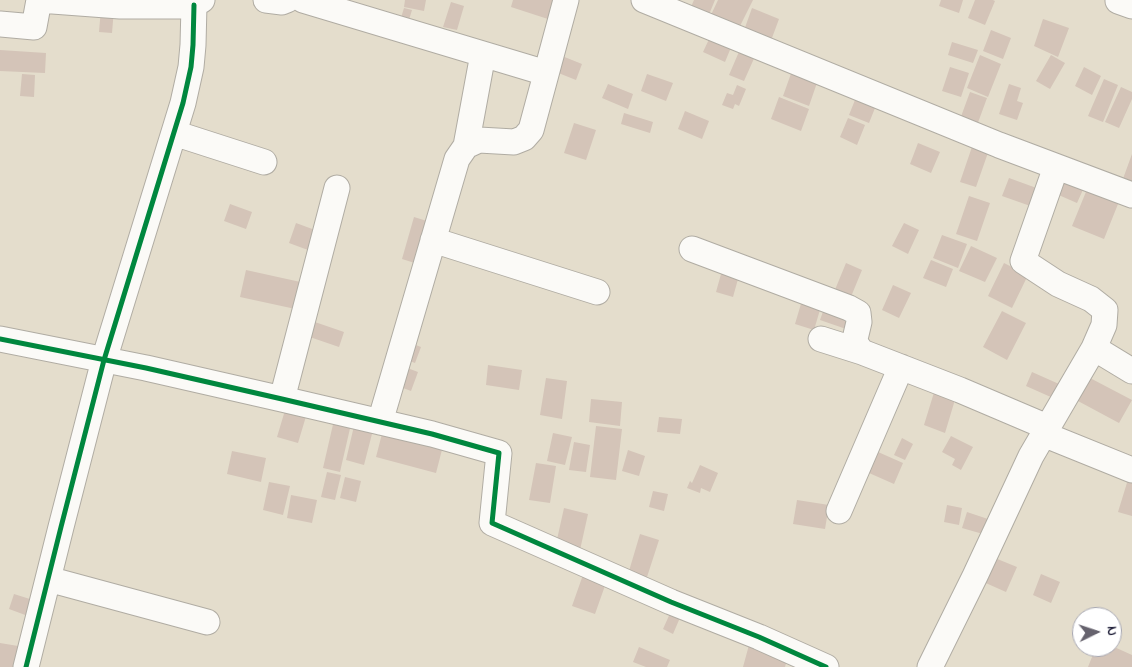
<!DOCTYPE html>
<html>
<head>
<meta charset="utf-8">
<style>
  body { margin:0 }
  #map { position:relative; width:1132px; height:667px; overflow:hidden; background:#e4ddcc; font-family:"Indie Flower",sans-serif }
  canvas { display:block }
  .north { position:absolute; left:1072px; top:607px; width:50px; height:50px; box-sizing:border-box; background:#fff; border:1px solid #a7a7b1; border-radius:50%; rotate:86deg; font-size:14px; font-weight:700; line-height:20px; text-align:center; color:#22223b }
  .north::after { content:''; display:block; margin:auto; width:18px; height:22px; background:#66636e; clip-path:polygon(50% 0,100% 100%,50% 72%,0 100%) }
</style>
</head>
<body>
<div id="map">
<canvas width="1132" height="667"></canvas>
<div class="north">N</div>
</div>
<script>
const g = document.querySelector('canvas').getContext('2d');
g.lineJoin = 'round';
function fill(path, color) { g.fillStyle = color; g.fill(path, 'evenodd'); }
const poly = rows => new Path2D(rows.map(r => 'M' + r).join(''));
function trace(path, color, width, dash) { g.strokeStyle = color; g.lineWidth = width; g.lineCap = dash ? 'butt' : 'round'; g.setLineDash(dash || []); g.stroke(path); }
const building = poly([
  [405,0,426,0,424,11,404,7],
  [513,0,557,0,551,20,511,7],
  [694,0,715,0,708,17,690,9],
  [718,0,753,0,738,30,710,17],
  [941,0,963,0,959,13,939,6],
  [975,0,993,0,995,1,985,25,968,18],
  [451,2,464,6,457,30,443,27],
  [101,8,114,9,112,33,99,32],
  [404,8,412,10,408,23,400,21],
  [752,8,779,19,769,46,742,36],
  [1043,19,1069,28,1058,57,1034,46],
  [991,30,1011,38,1003,59,983,51],
  [711,35,732,45,725,62,703,52],
  [952,42,978,50,973,63,948,55],
  [741,47,756,54,744,81,729,75],
  [0,50,46,53,45,73,0,71],
  [557,54,582,64,576,80,551,70],
  [980,55,1001,64,988,97,967,88],
  [1051,55,1065,63,1050,89,1036,81],
  [950,67,969,73,961,97,942,91],
  [1084,67,1101,76,1092,95,1075,86],
  [793,68,819,77,809,106,783,96],
  [22,74,35,75,34,97,20,96],
  [647,74,673,83,666,101,641,91],
  [1104,79,1118,85,1103,122,1088,116],
  [608,84,633,94,628,109,602,98],
  [1009,84,1021,88,1017,101,1023,103,1017,120,999,114],
  [737,85,746,89,739,106,735,104,733,109,722,105,727,93,733,95],
  [1121,87,1132,92,1132,99,1119,128,1105,122],
  [970,92,987,98,976,128,959,122],
  [857,95,877,103,869,123,849,115],
  [779,97,809,109,801,131,771,119],
  [685,111,709,121,702,139,678,129],
  [624,113,653,122,650,133,621,124],
  [848,118,865,125,857,145,840,137],
  [574,123,596,130,586,160,564,153],
  [974,141,990,147,976,187,960,182],
  [918,143,940,152,931,173,910,164],
  [1132,154,1132,191,1120,187],
  [1062,173,1086,183,1077,203,1054,193],
  [1009,178,1042,190,1036,208,1002,196],
  [1090,182,1122,194,1104,239,1072,226],
  [969,196,990,203,977,241,956,234],
  [230,204,252,212,246,229,224,221],
  [414,217,430,222,418,264,402,259],
  [296,223,315,230,308,250,289,243],
  [904,223,919,230,908,254,892,246],
  [942,235,967,244,958,268,933,258],
  [971,246,997,258,985,282,959,271],
  [931,260,953,269,946,287,923,278],
  [846,263,862,270,848,304,832,297],
  [1004,263,1028,275,1012,308,988,296],
  [723,267,740,272,733,297,716,292],
  [246,270,305,283,300,310,240,297],
  [893,285,911,293,899,318,882,310],
  [803,297,822,303,814,330,795,324],
  [826,303,855,313,849,330,820,320],
  [1002,311,1026,323,1007,360,983,347],
  [309,320,344,332,339,347,304,335],
  [408,342,421,347,415,363,402,358],
  [488,365,522,370,519,390,486,385],
  [402,366,418,372,411,391,395,385],
  [1032,372,1059,384,1053,398,1026,386],
  [546,378,567,381,562,419,540,415],
  [1090,378,1132,400,1119,423,1078,401],
  [936,386,957,393,945,433,924,425],
  [591,399,622,402,620,426,589,422],
  [286,407,307,413,298,443,277,437],
  [659,417,682,419,680,434,657,432],
  [334,420,351,424,340,472,323,468],
  [354,426,373,430,364,465,346,460],
  [384,426,444,442,436,473,376,457],
  [596,426,622,429,616,480,590,477],
  [553,433,572,437,565,465,547,461],
  [951,436,973,447,961,470,952,465,955,459,942,452],
  [902,438,913,444,905,460,894,455],
  [574,442,590,445,586,472,569,470],
  [869,448,903,463,894,484,860,469],
  [628,450,645,456,639,476,622,471],
  [232,451,266,458,261,482,227,474],
  [536,463,556,466,550,503,529,500],
  [700,465,718,473,710,492,701,488,700,493,687,488,690,481,692,483],
  [327,472,341,475,335,500,321,497],
  [1130,473,1132,474,1132,516,1118,512],
  [345,477,361,481,356,502,340,498],
  [269,482,290,486,283,515,263,510],
  [653,491,668,494,664,511,649,507],
  [291,495,317,500,312,523,287,518],
  [797,500,829,505,825,529,793,524],
  [947,505,962,508,959,525,944,522],
  [564,508,588,514,580,550,556,544],
  [967,512,988,519,983,534,962,528],
  [640,534,659,540,647,577,629,571],
  [990,556,1017,567,1006,592,979,580],
  [584,572,607,580,595,614,572,606],
  [1041,574,1060,582,1051,603,1033,595],
  [14,594,33,600,28,616,9,609],
  [672,609,682,613,673,634,663,629],
  [0,643,24,647,21,667,0,667],
  [749,645,788,656,785,667,743,667],
  [1112,646,1132,655,1132,667,1088,667,1096,647],
  [639,647,670,660,667,667,646,667,633,662]
]);
const minor = poly([
  [266,0,282,2,287,0],
  [303,0,546,73],
  [644,0,999,145,1132,195],
  [1118,1,1132,6],
  [0,24,34,27,39,0,120,6,184,6,194,5,202,0],
  [174,133,264,162],
  [466,146,483,54],
  [433,240,597,292],
  [692,249,849,308,858,313,859,322,855,339,856,344,862,352,960,390,1047,427],
  [0,339,146,368,282,399,432,434,499,453,492,523,671,602,759,637,826,667],
  [821,339,862,352],
  [1094,348,1132,371],
  [282,399,337,188],
  [380,422,457,159,466,146,479,140,514,142,524,138,531,130,566,0],
  [1043,434,1132,470],
  [839,511,901,367],
  [48,579,207,622],
  [26,667,61,527,104,360,183,103,191,67,193,45,194,5],
  [930,667,975,576,1031,456,1094,348,1104,325,1105,310,1091,299,1058,284,1023,261,1056,167]
]);
const cycleway = poly([
  [0,339,146,368,282,399,432,434,499,453,492,523,671,602,759,637,826,667],
  [26,667,61,527,104,360,183,103,191,67,193,45,194,5]
]);
fill(building, '#d4c4b8');
trace(minor, '#b0aca3', 27);
trace(minor, '#fbfaf7', 25);
trace(cycleway, '#00873e', 5);
</script>
</body>
</html>
